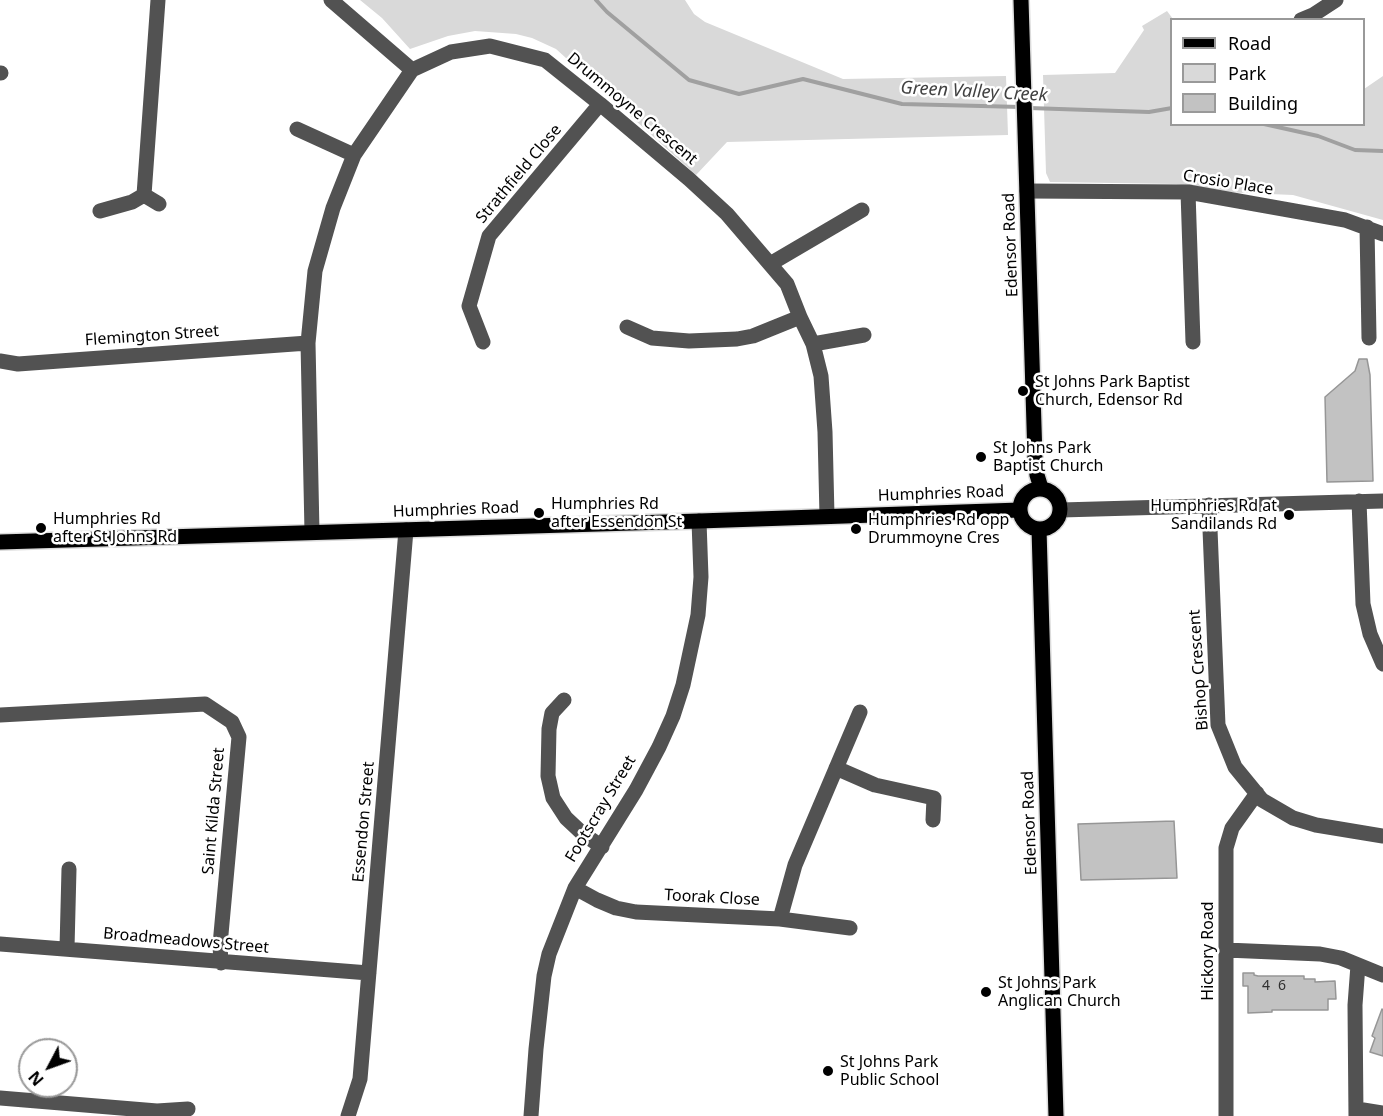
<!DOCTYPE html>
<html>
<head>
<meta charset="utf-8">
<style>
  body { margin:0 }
  #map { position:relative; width:1383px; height:1116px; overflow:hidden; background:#fff; font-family:"Noto Sans",sans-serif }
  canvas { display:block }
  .legend { position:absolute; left:1170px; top:18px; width:195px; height:108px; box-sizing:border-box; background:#fff; border:2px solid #999; margin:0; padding:8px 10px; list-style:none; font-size:18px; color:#000 }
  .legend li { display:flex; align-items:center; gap:12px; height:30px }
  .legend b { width:30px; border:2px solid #999 }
  .north { position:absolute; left:18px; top:1038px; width:60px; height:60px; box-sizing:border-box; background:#fff; border:2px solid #999; border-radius:50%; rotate:229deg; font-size:16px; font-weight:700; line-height:24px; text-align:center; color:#000 }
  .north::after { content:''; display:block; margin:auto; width:21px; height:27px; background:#000; clip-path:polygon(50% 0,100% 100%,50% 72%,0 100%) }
</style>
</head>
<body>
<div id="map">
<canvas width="1383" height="1116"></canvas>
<ul class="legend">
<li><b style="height:8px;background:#000"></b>Road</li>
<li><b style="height:16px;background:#d9d9d9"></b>Park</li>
<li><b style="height:16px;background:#c2c2c2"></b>Building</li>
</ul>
<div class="north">N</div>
</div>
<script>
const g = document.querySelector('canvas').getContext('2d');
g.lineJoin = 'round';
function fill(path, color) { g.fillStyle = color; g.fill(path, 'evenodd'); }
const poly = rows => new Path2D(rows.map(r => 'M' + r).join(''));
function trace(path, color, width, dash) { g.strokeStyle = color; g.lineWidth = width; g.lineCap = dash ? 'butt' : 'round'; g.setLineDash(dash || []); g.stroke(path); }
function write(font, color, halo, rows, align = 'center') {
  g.font = font + ' "Noto Sans",sans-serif'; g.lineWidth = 5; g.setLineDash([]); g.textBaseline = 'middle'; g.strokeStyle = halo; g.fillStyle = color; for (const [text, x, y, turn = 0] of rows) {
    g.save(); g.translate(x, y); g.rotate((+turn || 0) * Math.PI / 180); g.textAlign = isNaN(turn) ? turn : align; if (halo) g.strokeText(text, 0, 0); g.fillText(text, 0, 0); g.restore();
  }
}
const green = poly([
  [360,0,685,0,694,14,705,22,843,79,1006,76,1008,135,727,142,696,175,556,49,532,38,516,34,475,31,448,36,410,49,382,18],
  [1167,11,1173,19,1172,124,1364,124,1364,89,1383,76,1383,220,1293,195,1223,192,1176,184,1050,182,1046,173,1043,75,1115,73,1144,30,1142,26]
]);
const stream = poly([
  [596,0,607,12,689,80,739,94,803,79,902,104,1021,107],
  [1029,108,1149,112,1172,108],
  [1264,124,1318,136,1355,150,1383,151]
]);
const building = poly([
  [1359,359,1367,359,1370,375,1373,481,1327,482,1325,397,1355,371,1359,359],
  [1174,821,1177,878,1081,880,1078,824,1174,821],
  [1243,973,1254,973,1254,975,1258,976,1304,976,1304,979,1315,979,1315,982,1335,981,1336,999,1328,999,1328,1010,1272,1010,1272,1012,1248,1013,1248,986,1243,986,1243,973],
  [1382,1009,1383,1010,1383,1056,1370,1052,1375,1038,1372,1036,1382,1009]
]);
const minor = poly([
  [331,0,412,70],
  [1301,20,1313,15,1336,0],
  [0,73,1,73],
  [297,129,354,155],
  [1027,191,1188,192,1345,220,1383,234],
  [1188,192,1193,342],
  [144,195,159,204],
  [100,211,132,202,144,195,158,0],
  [1367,227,1369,338],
  [770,264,862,210],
  [627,327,652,338,689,341,737,339,753,336,800,317],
  [483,342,469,306,489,236,600,104],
  [813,344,864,335],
  [0,361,18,364,308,343],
  [1359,501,1363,604,1370,634,1383,664],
  [1209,505,1218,725,1235,767,1262,800,1293,818,1316,825,1383,836],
  [1061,510,1383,501],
  [312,532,308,343,315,271,333,208,354,155,412,70,451,52,490,46,545,60,600,104,689,179,727,214,787,284,800,317,813,344,821,376,825,432,827,516],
  [564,700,552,713,549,729,548,776,553,798,566,818,582,833,602,847],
  [0,715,205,704,232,722,239,737,220,945,221,963],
  [836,768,875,785,934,798,933,820],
  [575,888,597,900,616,908,636,912,780,919,850,928],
  [780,919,795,865,860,712],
  [0,944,369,973],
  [67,948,69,869],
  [1226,950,1320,954,1341,958,1383,975],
  [0,1098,157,1111,188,1109],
  [1357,1109,1383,1113],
  [348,1116,360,1079,406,530],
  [531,1116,536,1049,544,976,549,954,575,888,636,790,659,747,673,716,683,685,698,615,701,577,699,521],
  [1226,1116,1226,848,1232,828,1257,793],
  [1356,1116,1355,1005,1358,965]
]);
const major = poly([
  [1021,0,1035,458,1037,475,1041,488],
  '1020 509a20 20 0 1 1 40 0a20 20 0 1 1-40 0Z',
  [1039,529,1056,1116],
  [0,542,699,521,1020,510]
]);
const markers = [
  [1023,391,6,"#000"],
  [981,457,6,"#000"],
  [539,513,6,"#000"],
  [1289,515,6,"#000"],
  [41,528,6,"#000"],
  [856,529,6,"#000"],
  [986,992,6,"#000"],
  [828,1071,6,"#000"]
];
const numberNames = [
  ["4",1266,986],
  ["6",1282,986]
];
const streetNames = [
  ["Drummoyne Crescent",632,109,40],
  ["Strathfield Close",519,174,-50],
  ["Crosio Place",1228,183,9],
  ["Edensor Road",1011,245,-92],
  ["Flemington Street",152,336,-4],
  ["Humphries Road",941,494,-2],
  ["Humphries Road",456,510,-2],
  ["Bishop Crescent",1199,670,-94],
  ["Footscray Street",601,809,-59],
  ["Saint Kilda Street",214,811,-85],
  ["Essendon Street",364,822,-85],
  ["Edensor Road",1030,823,-92],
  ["Toorak Close",712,898,3],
  ["Broadmeadows Street",186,941,5],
  ["Hickory Road",1208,951,-90]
];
const poiNames = [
  ["St Johns Park Baptist",1035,382],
  ["Church, Edensor Rd",1035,400],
  ["St Johns Park",993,448],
  ["Baptist Church",993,466],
  ["Humphries Rd",551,504],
  ["after Essendon St",551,522],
  ["Humphries Rd at",1277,506,"right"],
  ["Sandilands Rd",1277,524,"right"],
  ["Humphries Rd",53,519],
  ["after St Johns Rd",53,537],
  ["Humphries Rd opp",868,520],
  ["Drummoyne Cres",868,538],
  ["St Johns Park",998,983],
  ["Anglican Church",998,1001],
  ["St Johns Park",840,1062],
  ["Public School",840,1080]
];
const waterNames = [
  ["Green Valley Creek",974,92,3]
];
fill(green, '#d9d9d9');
trace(stream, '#a0a0a0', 4);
fill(building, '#c2c2c2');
trace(building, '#969696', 1.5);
trace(major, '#dbdbdb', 18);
trace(minor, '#525252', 15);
trace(major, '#000', 15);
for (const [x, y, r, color] of markers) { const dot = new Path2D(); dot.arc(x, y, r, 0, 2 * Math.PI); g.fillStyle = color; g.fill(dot); trace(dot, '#fff', 2); }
write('14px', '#303030', null, numberNames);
write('16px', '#000', '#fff', streetNames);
write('16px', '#000', '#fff', poiNames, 'left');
write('italic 18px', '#414141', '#fff', waterNames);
</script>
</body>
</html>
